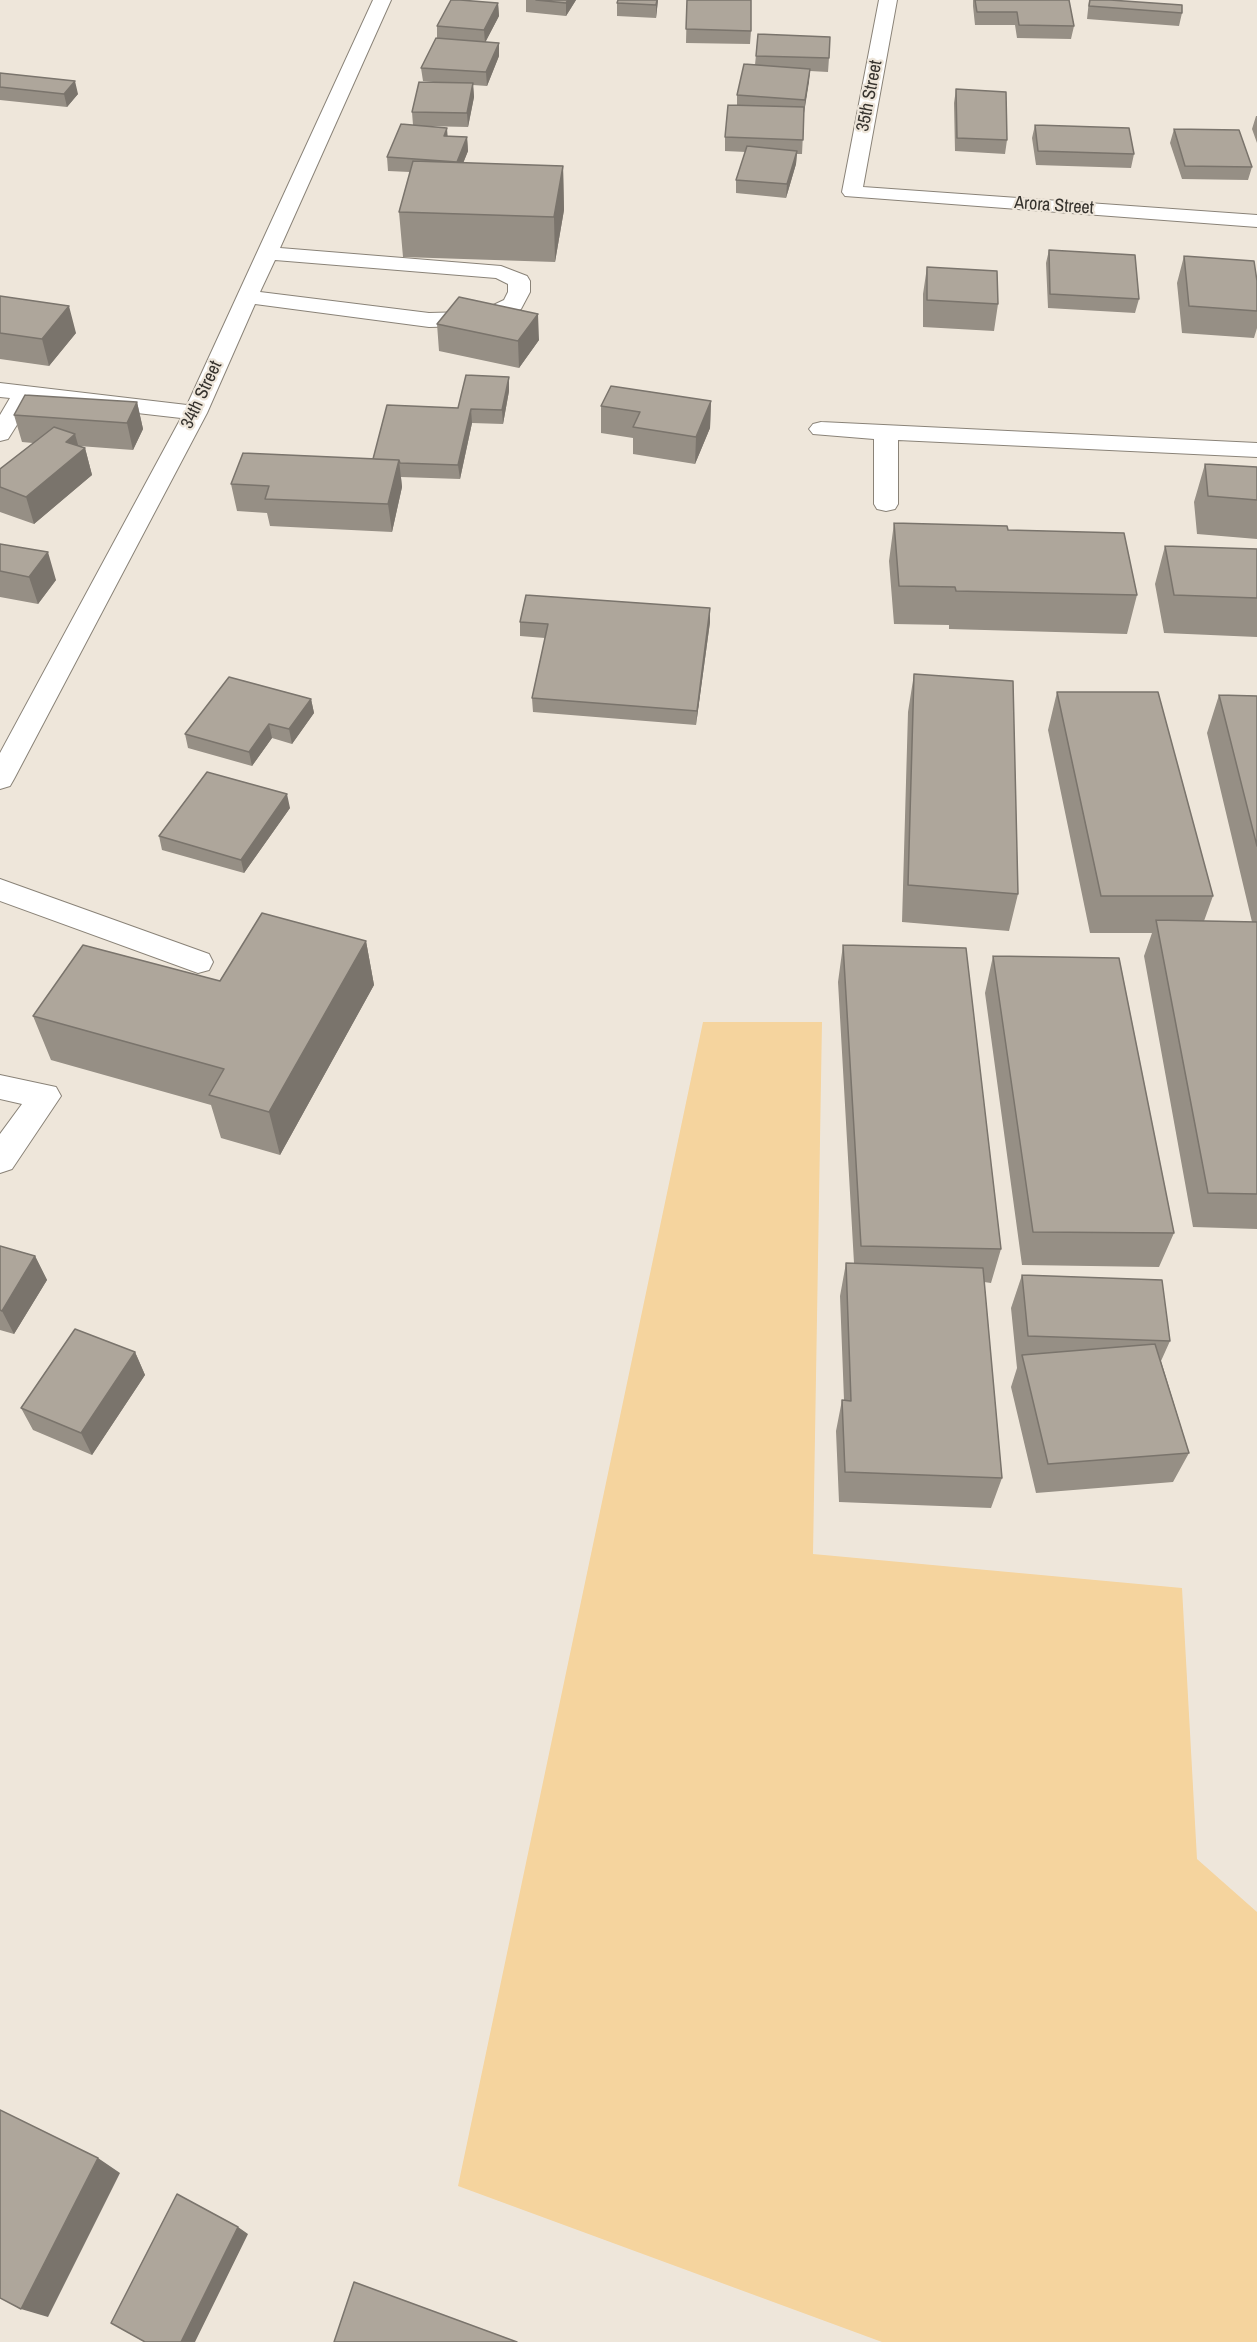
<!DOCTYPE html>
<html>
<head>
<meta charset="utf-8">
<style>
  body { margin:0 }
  canvas { display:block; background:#eee6da }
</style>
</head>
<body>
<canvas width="1257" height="2342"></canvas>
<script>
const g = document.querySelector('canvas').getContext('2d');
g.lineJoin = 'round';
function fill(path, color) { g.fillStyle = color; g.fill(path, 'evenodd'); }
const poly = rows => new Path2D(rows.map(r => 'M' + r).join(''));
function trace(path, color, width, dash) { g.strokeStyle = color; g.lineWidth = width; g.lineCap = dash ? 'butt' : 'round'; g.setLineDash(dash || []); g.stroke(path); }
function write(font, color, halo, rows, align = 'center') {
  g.font = font + ' "Archivo Narrow",sans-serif'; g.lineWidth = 4.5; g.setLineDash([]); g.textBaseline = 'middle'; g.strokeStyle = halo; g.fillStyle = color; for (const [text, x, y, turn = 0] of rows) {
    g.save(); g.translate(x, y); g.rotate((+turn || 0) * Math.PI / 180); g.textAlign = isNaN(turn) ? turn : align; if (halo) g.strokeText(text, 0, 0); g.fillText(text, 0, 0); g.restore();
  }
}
const green = poly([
  [703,1022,822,1022,813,1554,1182,1588,1197,1859,1257,1912,1257,2342,882,2342,458,2186]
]);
const minor = poly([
  [373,0,391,0,280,248,501,266,527,276,530,281,530,292,521,309,499,319,467,326,429,327,255,304,207,413,14,779,10,786,0,789,0,753,181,418,32,401,8,439,0,441,0,415,10,398,0,397,0,383,187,405,373,0],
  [275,260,496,278,508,284,508,292,504,300,485,309,467,312,429,313,260,292,275,260],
  [879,0,897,0,863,187,1257,215,1257,227,845,196,842,192,879,0],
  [821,422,1257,443,1257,457,898,440,898,504,895,509,886,511,877,509,874,504,874,439,813,434,809,429,813,424,821,422],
  [0,879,209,954,213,962,209,970,198,973,0,901,0,879],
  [0,1075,56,1087,61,1096,12,1169,0,1173,0,1134,22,1104,0,1099,0,1075]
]);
const wall = poly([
  [522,0,576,0,566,16,526,12,526,0],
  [658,0,656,18,617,16,617,3],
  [687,0,751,31,750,44,686,43],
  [973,0,1069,0,1074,26,1071,39,1017,38,1015,25,975,25,973,6],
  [1089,0,1182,13,1179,26,1087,19],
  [498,3,499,16,485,42,499,56,487,86,473,85,474,97,468,127,423,126,448,136,467,137,468,151,463,163,563,166,564,210,555,262,403,257,399,212,410,172,388,171,387,157,413,125,412,112,444,83,423,81,421,68,437,38,437,26],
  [758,34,829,58,828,72,810,71,804,113,802,154,797,154,796,164,786,198,736,193,736,180,746,152,725,151,725,137,737,105,737,95,755,65],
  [0,73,78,94,67,107,0,100],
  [956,89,1007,140,1005,154,955,151,954,103],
  [1256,116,1257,116,1257,143,1252,129],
  [1035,125,1134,154,1131,168,1036,165,1032,138],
  [1174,129,1252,167,1248,180,1182,179,1170,143],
  [1049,250,1139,299,1135,313,1048,308,1046,263],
  [1184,256,1257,281,1257,328,1254,338,1182,333,1177,283],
  [927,267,998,304,994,331,923,327,923,294],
  [0,296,76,333,49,366,0,359],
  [437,324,539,340,519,368,439,351],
  [509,391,503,424,472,423,460,479,401,477,402,487,392,532,270,526,267,513,237,511,231,484,373,459,458,408],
  [711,401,710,428,695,464,633,454,633,438,601,433,601,406],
  [137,402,143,429,133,450,79,446,85,448,92,475,34,524,0,512,0,469,33,443,22,442,14,415],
  [1205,464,1257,467,1257,539,1197,534,1194,502],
  [894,523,1008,530,1137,595,1127,634,949,629,949,625,894,624,889,561],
  [0,544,56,580,38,604,0,597],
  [1165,546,1257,549,1257,637,1164,633,1155,584],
  [520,622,710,622,696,725,533,712,532,698,545,638,520,636],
  [914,674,1018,894,1009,931,902,922,908,712],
  [1057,692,1213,896,1204,921,1252,922,1207,733,1219,695,1257,696,1257,1229,1193,1227,1144,956,1152,933,1090,933,1048,730],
  [311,699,314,713,292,744,272,738,252,766,188,748,185,734],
  [290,808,244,873,162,850,159,836],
  [366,941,374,985,280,1155,221,1138,211,1105,51,1060,33,1016,220,981],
  [843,945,1001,1249,991,1283,984,1282,1002,1478,991,1508,839,1502,836,1431,842,1400,844,1400,840,1296,846,1263,854,1263,838,982],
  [993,956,1174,1233,1159,1267,1022,1265,985,993],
  [0,1246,35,1256,47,1280,14,1334,0,1330],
  [1022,1275,1170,1341,1161,1361,1189,1453,1173,1482,1036,1493,1011,1387,1017,1368,1011,1308],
  [135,1352,145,1375,92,1455,33,1430,21,1408]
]);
const shadedWall = poly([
  [568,0,576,0,566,16,566,3],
  [657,0,658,0,656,18,656,5],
  [498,3,499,16,485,43,484,30],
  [499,43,499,56,487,86,486,72],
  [810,69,809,82,804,113,805,100],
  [75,81,78,94,67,107,64,94],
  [473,83,474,97,468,127,467,113],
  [447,128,448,141,444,136],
  [467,137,468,151,458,176,457,162],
  [797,151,796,164,786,198,787,184],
  [563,166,564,210,555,262,554,217],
  [69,306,76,333,49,366,42,339],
  [538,314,539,340,519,368,518,341],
  [509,377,509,391,503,424,502,410],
  [711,401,710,428,695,464,696,437],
  [137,402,143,429,133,450,127,423],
  [471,409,472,423,460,479,458,465],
  [75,434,80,452,85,448,92,475,34,524,26,497,66,442],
  [399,460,402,487,392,532,388,504],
  [48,552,56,580,38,604,29,577],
  [710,608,710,622,696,725,697,711],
  [311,699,314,713,292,744,289,729],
  [269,724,272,738,252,766,249,752],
  [287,794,290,808,244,873,241,860],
  [366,941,374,985,280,1155,269,1112],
  [35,1256,47,1280,14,1334,2,1311],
  [135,1352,145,1375,92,1455,81,1433],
  [98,2158,120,2173,48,2317,21,2309],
  [238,2227,248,2234,195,2342,181,2342]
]);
const building = poly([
  [451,0,460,0,498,3,484,30,437,26,451,0],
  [536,0,568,0,566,3,536,0],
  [618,0,657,0,656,5,617,3,618,0],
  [687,0,751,0,751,31,686,29,687,0],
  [975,0,1069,0,1074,26,1019,25,1017,12,977,12,975,0],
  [1090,0,1110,0,1182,5,1182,13,1089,6,1090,0],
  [758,34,830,37,829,58,756,56,758,34],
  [436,38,499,43,486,72,421,68,436,38],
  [744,64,810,69,805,100,737,95,744,64],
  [0,73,75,81,64,94,0,87,0,73],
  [419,82,473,83,467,113,412,112,419,82],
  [956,89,1006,92,1007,140,957,138,956,89],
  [728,105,804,107,803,140,725,137,728,105],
  [401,124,447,128,444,136,467,137,457,162,387,157,401,124],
  [1035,125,1129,128,1134,154,1038,151,1035,125],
  [1174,129,1239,130,1252,167,1185,166,1174,129],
  [747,146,797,151,787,184,736,180,747,146],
  [413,161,563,166,554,217,399,212,413,161],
  [1049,250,1135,255,1139,299,1050,294,1049,250],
  [1184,256,1254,261,1257,281,1257,311,1189,306,1184,256],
  [927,267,997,271,998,304,927,300,927,267],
  [0,296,69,306,42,339,0,333,0,296],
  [459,297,538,314,518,341,437,324,459,297],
  [466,375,509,377,502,410,471,409,458,465,400,463,399,460,373,459,387,405,458,408,466,375],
  [611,386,711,401,696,437,633,427,640,412,601,406,611,386],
  [25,395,137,402,127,423,14,415,25,395],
  [54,427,75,434,66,442,85,448,26,497,0,487,0,469,54,427],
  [243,453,399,460,388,504,265,499,269,486,231,484,243,453],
  [1205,464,1257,467,1257,500,1208,496,1205,464],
  [894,523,1007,526,1008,530,1124,533,1137,595,956,591,955,587,899,586,894,523],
  [0,544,48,552,29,577,0,571,0,544],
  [1165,546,1257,549,1257,598,1174,595,1165,546],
  [526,595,710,608,697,711,532,698,548,624,520,622,526,595],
  [914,674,1013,681,1018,894,908,885,914,674],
  [229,677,311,699,289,729,269,724,249,752,185,734,229,677],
  [1057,692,1158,692,1213,896,1101,896,1057,692],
  [1219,695,1257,696,1257,846,1219,695],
  [207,772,287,794,241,860,159,836,207,772],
  [262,913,366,941,269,1112,209,1095,224,1069,33,1016,83,945,220,981,262,913],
  [1156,920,1257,922,1257,1194,1208,1193,1156,920],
  [843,945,966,948,1001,1249,861,1246,843,945],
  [993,956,1119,958,1174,1233,1033,1232,993,956],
  [0,1246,35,1256,2,1311,0,1310,0,1246],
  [846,1263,983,1268,1002,1478,845,1472,842,1400,851,1401,846,1263],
  [1022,1275,1162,1280,1170,1341,1028,1336,1022,1275],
  [75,1329,135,1352,81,1433,21,1408,75,1329],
  [1155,1344,1189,1453,1048,1464,1022,1355,1155,1344],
  [0,2110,98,2158,21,2309,0,2298,0,2110],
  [177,2194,238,2227,181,2342,145,2342,111,2323,177,2194],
  [354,2282,517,2342,334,2342,354,2282]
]);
const farStreetnames = [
  ["35th Street",870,96,-79],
  ["Arora Street",1054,206,4],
  ["34th Street",202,395,-65]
];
fill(green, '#f5d49e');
trace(minor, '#8a8378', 2);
fill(minor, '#fff');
fill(wall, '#968f85');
fill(shadedWall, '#7a746c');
fill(building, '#aea69b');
trace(building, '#7a746c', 1.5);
write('18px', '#35322d', '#eee6da', farStreetnames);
</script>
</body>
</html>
